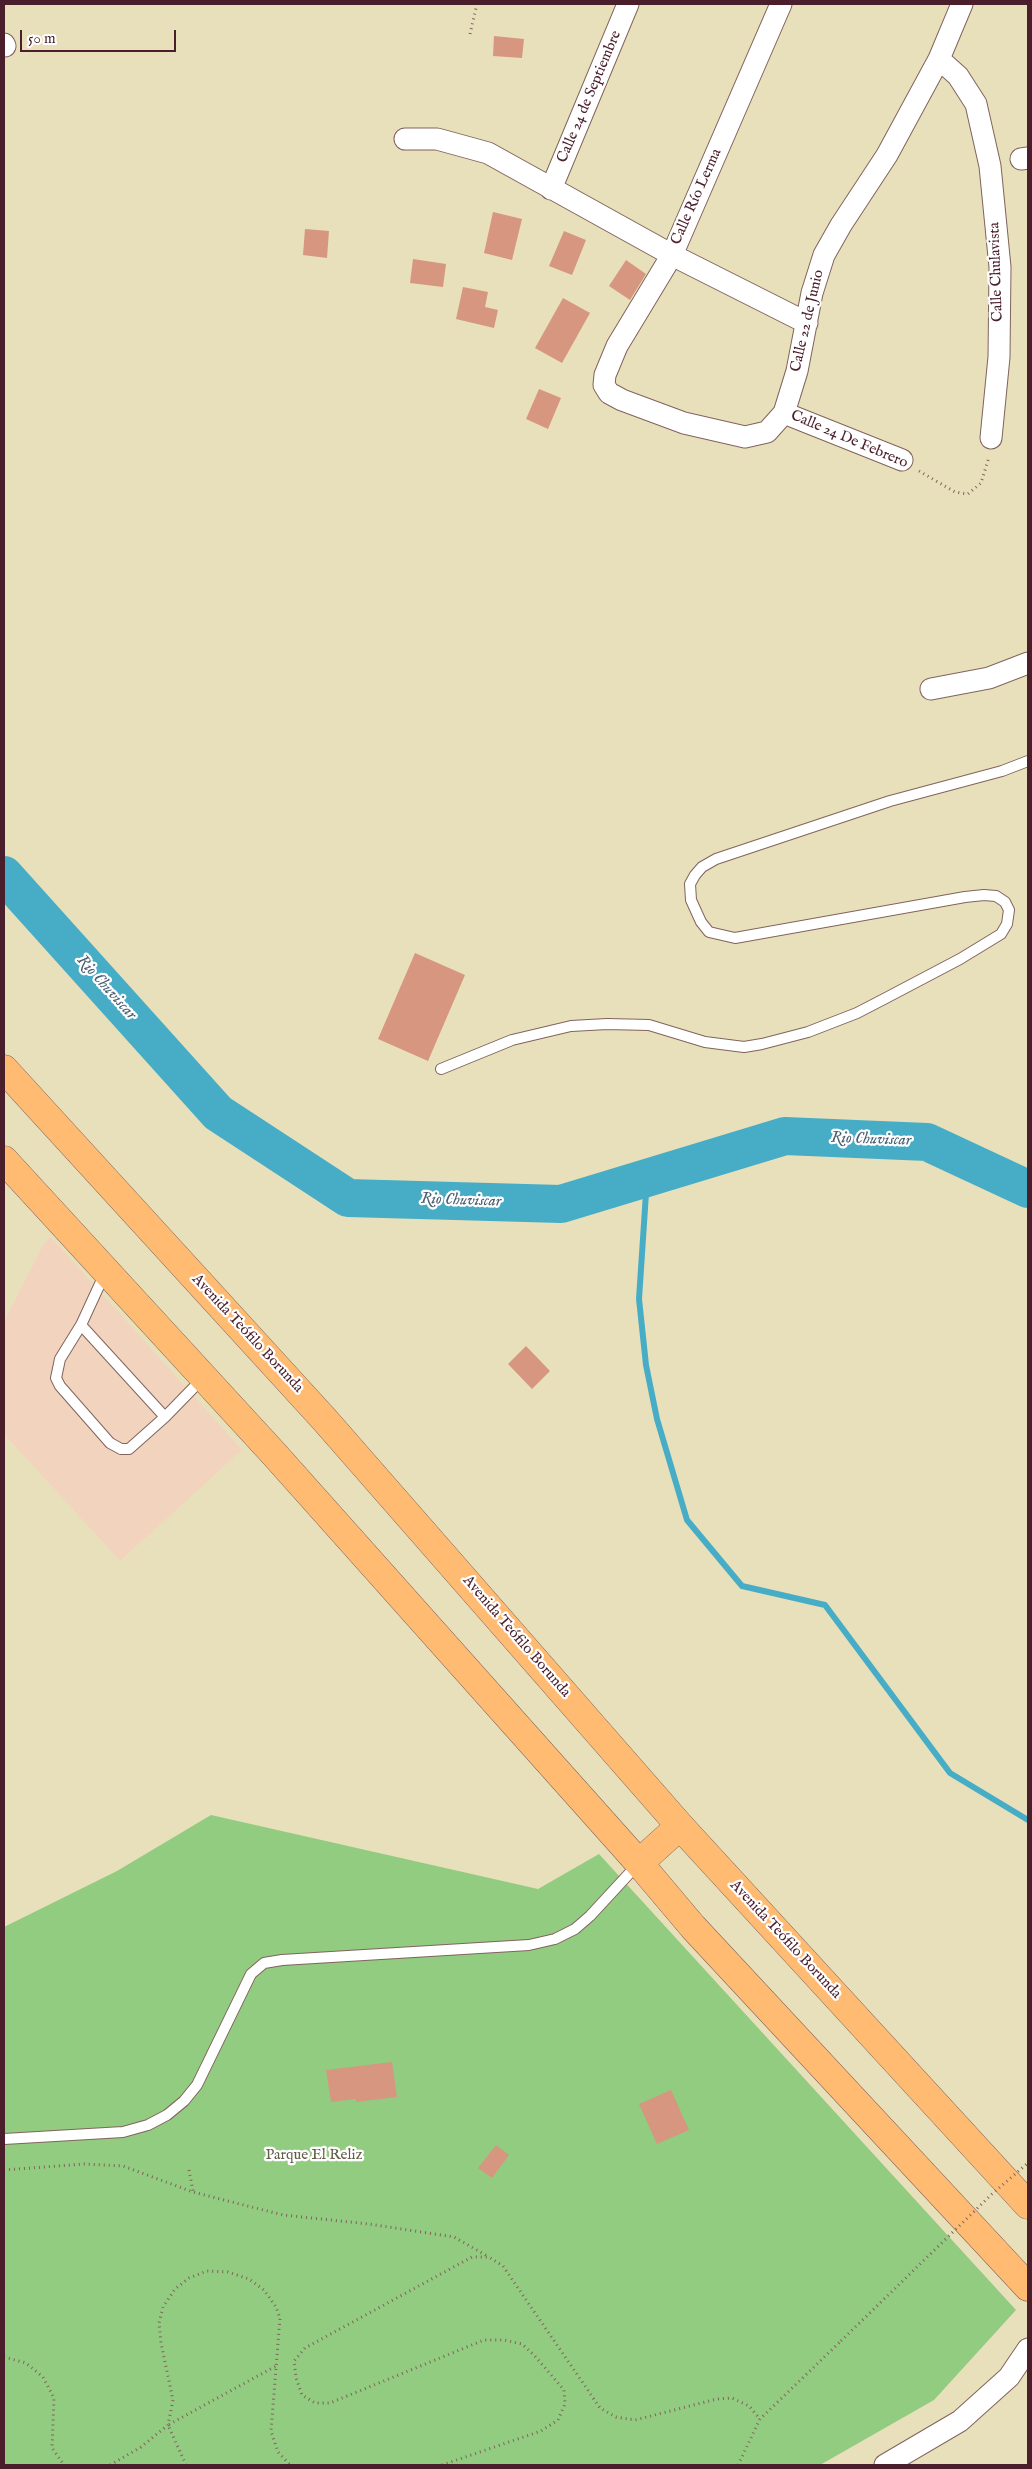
<!DOCTYPE html>
<html>
<head>
<meta charset="utf-8">
<style>
  body { margin:0 }
  #map { position:relative; width:1032px; height:2469px; overflow:hidden; background:#e8e0bb; font-family:"IM FELL English",serif }
  canvas { display:block }
  .frame { position:absolute; inset:0; border:5px solid #4a1f2b; pointer-events:none }
  .scale { position:absolute; left:20px; top:30px; width:156px; height:22px; box-sizing:border-box; border:2px solid #4a1f2b; border-top:0; padding-left:6px; font-size:15px; line-height:18px; white-space:nowrap; color:#4a1f2b; -webkit-text-stroke:4px #fff; paint-order:stroke }
</style>
</head>
<body>
<div id="map">
<canvas width="1032" height="2469"></canvas>
<div class="frame"></div>
<div class="scale">50 m</div>
</div>
<script>
const g = document.querySelector('canvas').getContext('2d');
g.lineJoin = 'round';
function fill(path, color) { g.fillStyle = color; g.fill(path, 'evenodd'); }
const poly = rows => new Path2D(rows.map(r => 'M' + r).join(''));
function trace(path, color, width, dash) { g.strokeStyle = color; g.lineWidth = width; g.lineCap = dash ? 'butt' : 'round'; g.setLineDash(dash || []); g.stroke(path); }
function write(font, color, halo, rows, align = 'center') {
  g.font = font + ' "IM FELL English",serif'; g.lineWidth = 4.5; g.setLineDash([]); g.textBaseline = 'middle'; g.strokeStyle = halo; g.fillStyle = color; for (const [text, x, y, turn = 0] of rows) {
    g.save(); g.translate(x, y); g.rotate((+turn || 0) * Math.PI / 180); g.textAlign = isNaN(turn) ? turn : align; if (halo) g.strokeText(text, 0, 0); g.fillText(text, 0, 0); g.restore();
  }
}
const built = poly([
  [51,1237,242,1450,120,1561,4,1434,4,1322,43,1245]
]);
const green = poly([
  [211,1815,538,1889,599,1854,1016,2310,934,2400,820,2465,4,2465,4,1927,117,1871]
]);
const stream = poly([
  [647,1178,639,1299,646,1365,657,1419,687,1520,742,1586,825,1605,950,1773,1028,1820]
]);
const river = poly([
  [4,875,218,1113,348,1198,561,1204,785,1136,927,1142,1028,1189]
]);
const building = poly([
  [494,36,524,39,522,58,493,56],
  [493,212,522,219,512,260,484,253],
  [305,229,329,231,327,258,303,255],
  [564,231,586,240,572,275,549,266],
  [413,259,446,264,443,287,410,283],
  [626,260,646,274,630,300,609,286],
  [463,287,488,292,485,307,498,310,494,328,456,319],
  [563,298,590,313,562,363,535,348],
  [539,389,561,398,548,429,526,419],
  [415,953,465,975,428,1061,378,1039],
  [526,1346,550,1371,532,1389,508,1364],
  [392,2062,397,2097,356,2102,356,2099,331,2102,326,2070],
  [671,2090,689,2130,657,2144,639,2104],
  [496,2145,509,2155,492,2178,478,2168]
]);
const path = poly([
  [470,34,477,4],
  [919,471,955,492,968,494,981,483,989,457],
  [4,2170,84,2164,123,2166,193,2192,283,2215,369,2224,454,2237,489,2257],
  [189,2170,193,2191],
  [4,2357,26,2363,43,2377,54,2398,52,2448,64,2465],
  [110,2465,141,2447,168,2425,173,2400,161,2343,159,2323,163,2307,175,2289,189,2278,207,2271,228,2272,249,2279,264,2290,276,2307,280,2318,271,2431,278,2452,290,2465],
  [186,2465,168,2425,276,2366],
  [442,2465,541,2431,558,2420,565,2404,564,2390,534,2355,522,2344,504,2340,484,2340,330,2403,315,2403,302,2395,296,2378,294,2361,305,2348,472,2257,489,2257,503,2266,600,2408,616,2417,635,2420,717,2399,732,2398,749,2406,760,2419],
  [738,2465,760,2419,841,2341]
]);
const lane = poly([
  [441,1069,512,1040,571,1026,607,1024,649,1025,705,1042,744,1047,762,1044,808,1032,857,1013,884,999,960,959,1001,934,1007,924,1009,910,1005,902,996,896,984,895,965,897,735,938,709,932,701,922,691,900,690,884,695,875,702,867,716,859,890,801,1002,771,1028,761],
  [105,1273,81,1325,165,1417,202,1379],
  [81,1325,60,1359,56,1378,60,1386,110,1443,121,1449,129,1449,165,1417],
  [4,2139,123,2132,148,2125,167,2115,184,2101,197,2085,251,1974,264,1963,282,1960,529,1945,555,1939,575,1929,590,1916,638,1864]
]);
const street = poly([
  [781,4,672,255,617,346,605,375,604,385,609,393,622,400,684,423,745,437,767,432,784,413,797,371,812,293,824,255,841,225,887,155,939,59,962,4],
  [4,44,5,46],
  [939,59,958,76,976,104,990,166,1000,267,999,357,991,438],
  [405,139,437,139,488,153,672,255,807,323],
  [1021,159,1028,158],
  [551,189,628,4],
  [784,413,902,460],
  [931,689,989,678,1028,663],
  [885,2465,960,2421,1009,2377,1028,2349]
]);
const primary = poly([
  [4,1069,324,1419,680,1826,1028,2205],
  [4,1160,275,1455,639,1863,693,1927,1028,2287],
  [639,1863,680,1826]
]);
const pathBridge = poly([
  [841,2341,992,2194,1028,2163]
]);
const streetNames = [
  ["Calle 24 de Septiembre",590,97,-67],
  ["Calle Río Lerma",697,197,-66],
  ["Calle Chulavista",997,272,-92],
  ["Calle 22 de Junio",808,321,-77],
  ["Calle 24 De Febrero",849,440,23],
  ["Avenida Teófilo Borunda",247,1334,47],
  ["Avenida Teófilo Borunda",516,1637,49],
  ["Avenida Teófilo Borunda",785,1940,47]
];
const parkNames = [
  ["Parque El Reliz",314,2156]
];
const waterNames = [
  ["Rio Chuviscar",106,988,48],
  ["Rio Chuviscar",871,1140,2],
  ["Rio Chuviscar",461,1201,2]
];
fill(built, '#f2d4be');
fill(green, '#92cc80');
trace(stream, '#47adc6', 6);
trace(river, '#47adc6', 38);
fill(building, '#d6967f');
trace(lane, '#81635d', 12);
trace(street, '#81635d', 23);
trace(primary, '#81635d', 29);
trace(path, '#81635d', 3, [1, 4]);
trace(lane, '#fff', 10);
trace(street, '#fff', 21);
trace(primary, '#ffbb71', 28);
trace(pathBridge, '#81635d', 3, [1, 4]);
write('15px', '#4a1f2b', '#fff', streetNames);
write('15px', '#635c49', '#fff', parkNames);
write('italic 16px', '#495f71', '#fff', waterNames);
</script>
</body>
</html>
